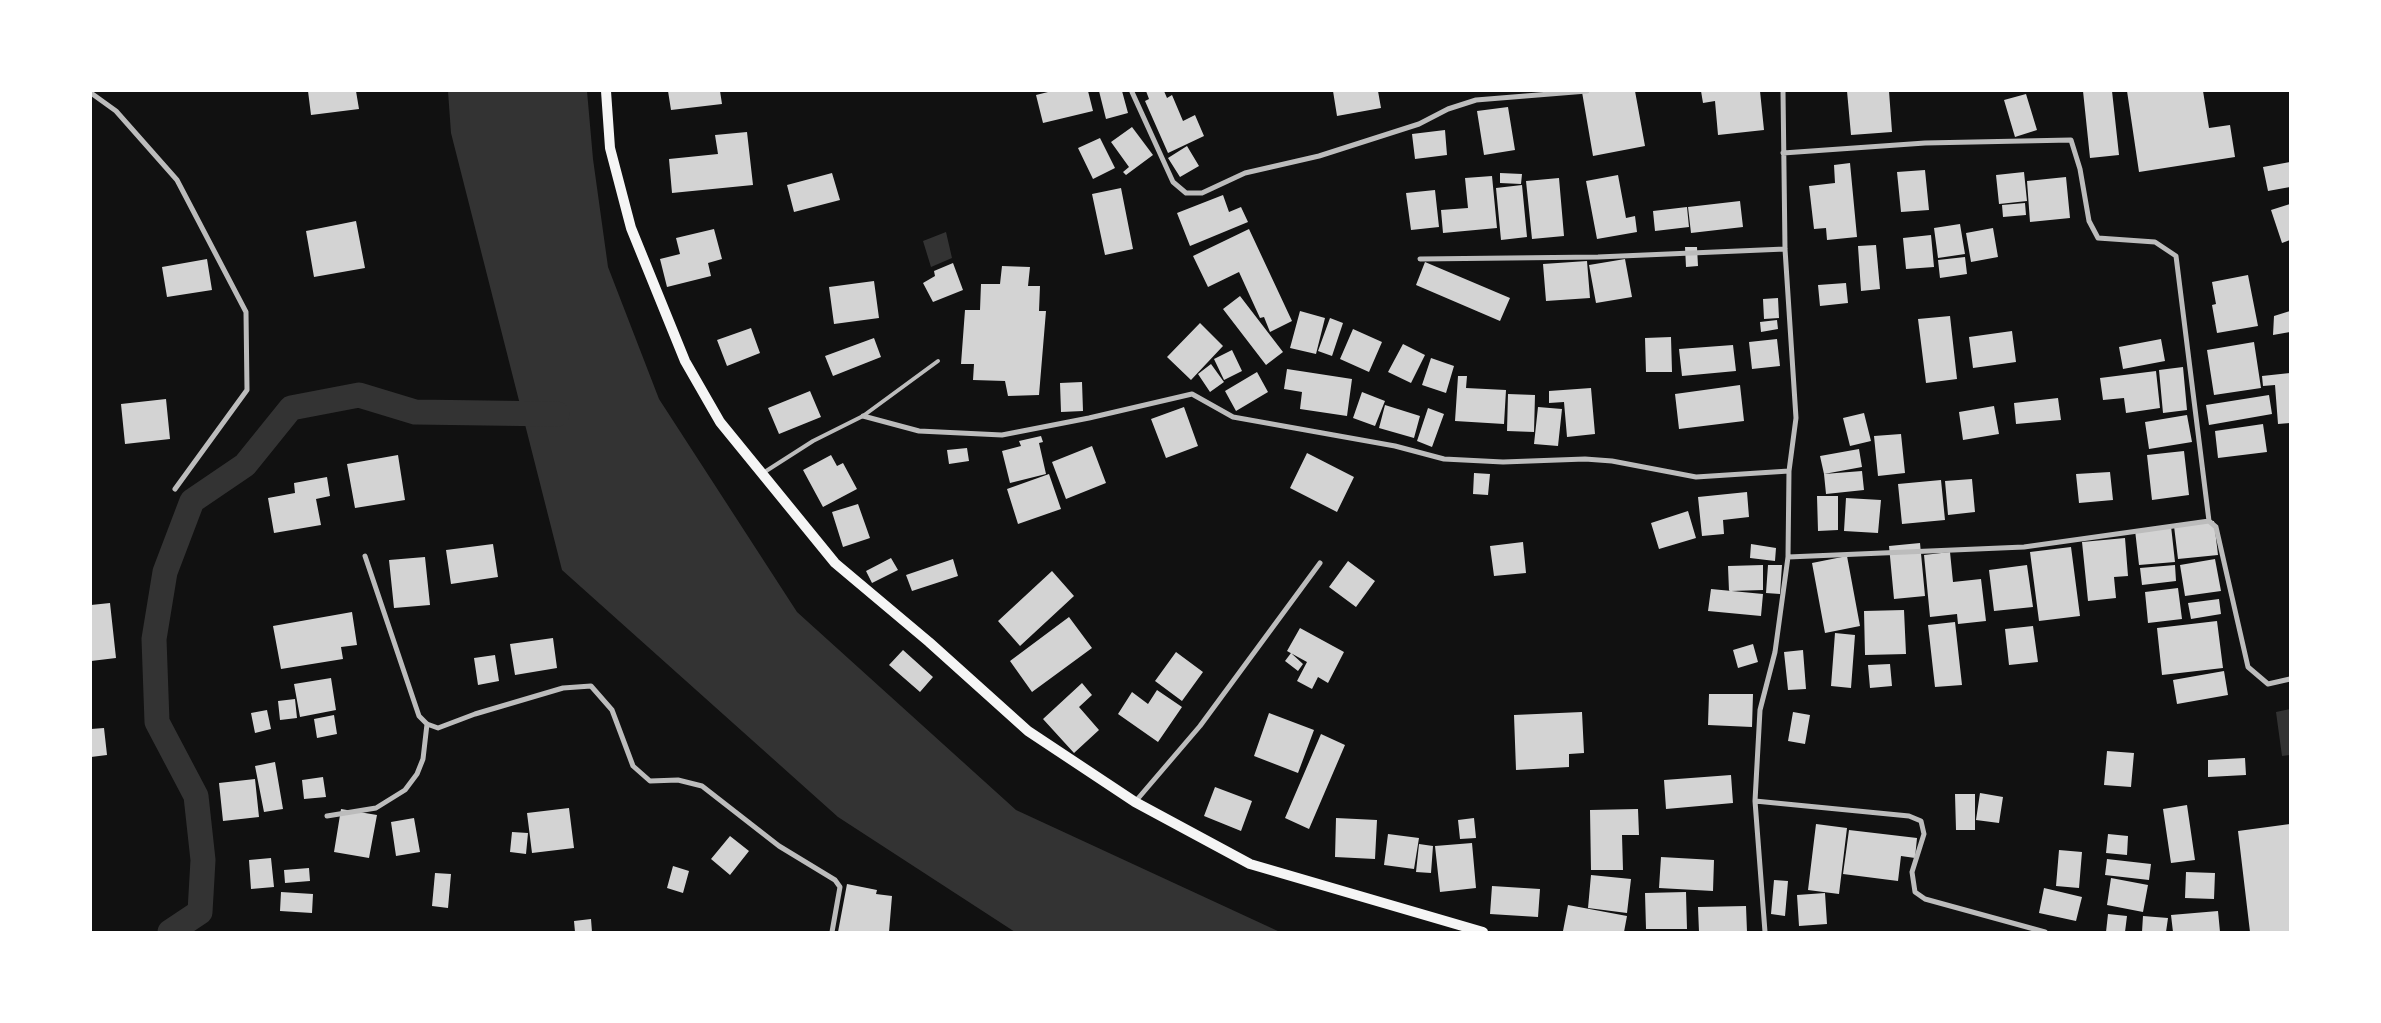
<!DOCTYPE html>
<html>
<head>
<meta charset="utf-8">
<style>
  body { margin:0 }
  #map { position:relative; width:2381px; height:1023px; overflow:hidden; background:#111; font-family:"Asap Condensed",sans-serif }
  canvas { display:block }
  .frame { position:absolute; inset:0; border:92px solid #fff; pointer-events:none }
</style>
</head>
<body>
<div id="map">
<canvas width="2381" height="1023"></canvas>
<div class="frame"></div>
</div>
<script>
const g = document.querySelector('canvas').getContext('2d');
g.lineJoin = 'round';
function fill(path, color) { g.fillStyle = color; g.fill(path, 'evenodd'); }
const poly = rows => new Path2D(rows.map(r => 'M' + r).join(''));
function trace(path, color, width, dash) { g.strokeStyle = color; g.lineWidth = width; g.lineCap = dash ? 'butt' : 'round'; g.setLineDash(dash || []); g.stroke(path); }
const water = poly([
  [448,91,587,91,593,159,608,267,659,399,797,612,1016,810,1280,932,1015,932,838,817,562,570,451,133],
  [946,232,952,258,931,267,923,241],
  [2290,709,2290,755,2282,756,2276,712]
]);
const canal = poly([
  [170,932,200,912,203,860,196,796,157,722,154,639,165,572,192,501,245,465,291,408,359,395,415,412,557,414]
]);
const building = poly([
  [308,91,356,91,359,109,311,115],
  [668,91,720,91,722,104,671,110],
  [1052,91,1088,91,1093,111,1043,123,1036,95],
  [1099,91,1122,91,1128,113,1106,119],
  [1146,91,1164,91,1167,98,1172,95,1183,121,1195,115,1204,136,1168,153,1145,101,1149,99],
  [1333,91,1378,91,1381,108,1337,116],
  [1589,91,1635,91,1645,146,1593,156,1582,92],
  [1701,91,1760,91,1764,130,1718,135,1715,101,1703,103],
  [1847,91,1889,91,1892,132,1851,135],
  [2083,91,2112,91,2119,155,2090,158],
  [2127,91,2203,91,2209,128,2230,125,2235,157,2139,172],
  [2026,94,2037,130,2015,137,2004,100],
  [1508,107,1515,150,1484,155,1477,111],
  [1132,127,1153,155,1126,175,1123,172,1129,167,1111,142],
  [1445,130,1447,155,1415,159,1412,134],
  [747,132,753,185,672,193,669,159,718,154,715,135],
  [1100,138,1115,168,1093,179,1078,148],
  [1187,146,1199,166,1180,177,1168,158],
  [2290,162,2290,187,2268,191,2263,167],
  [1850,163,1857,237,1827,240,1826,228,1814,229,1809,186,1835,183,1834,165],
  [1925,170,1929,210,1901,212,1897,172],
  [2024,172,2027,201,1999,204,1996,175],
  [832,173,840,200,794,212,787,185],
  [1500,173,1522,174,1521,184,1500,183],
  [1618,175,1626,218,1635,216,1637,232,1597,239,1586,181],
  [1492,176,1497,228,1443,233,1441,210,1468,208,1465,178],
  [2066,177,2070,218,2030,222,2027,181],
  [1559,178,1564,236,1532,239,1526,181],
  [1522,185,1527,237,1501,240,1496,188],
  [1121,188,1133,249,1105,255,1092,194],
  [1435,190,1439,227,1411,230,1406,193],
  [1223,195,1229,212,1241,207,1248,222,1190,246,1177,213],
  [1740,201,1743,227,1691,233,1688,207],
  [2025,203,2026,215,2003,217,2002,205],
  [2290,204,2290,240,2282,243,2271,210],
  [1687,207,1689,227,1655,231,1653,211],
  [356,221,365,268,314,277,306,231],
  [1960,224,1965,254,1938,258,1934,228],
  [1993,228,1998,257,1971,262,1966,233],
  [714,229,722,259,708,263,711,276,667,287,660,259,680,254,676,238],
  [1249,229,1292,321,1270,332,1264,317,1260,318,1239,272,1208,287,1193,256],
  [1931,235,1934,267,1906,269,1903,238],
  [1876,245,1880,289,1861,291,1858,246],
  [1685,247,1697,247,1698,266,1686,267],
  [1965,257,1967,274,1940,278,1938,260],
  [207,259,212,290,167,297,162,267],
  [1625,259,1632,297,1596,303,1589,265],
  [1587,261,1590,298,1546,301,1543,264],
  [1425,262,1510,298,1500,321,1416,285],
  [953,263,963,290,933,302,923,283,935,276,934,271],
  [1002,266,1030,267,1028,286,1040,286,1039,311,1046,311,1039,395,1008,396,1005,381,973,380,974,364,961,364,965,310,980,310,981,284,1000,284],
  [2248,275,2258,326,2217,333,2212,305,2216,304,2212,282],
  [874,281,879,318,834,324,829,287],
  [1846,283,1848,303,1820,306,1818,285],
  [1240,296,1283,352,1266,365,1223,309],
  [1778,298,1779,318,1764,319,1763,299],
  [1300,311,1325,318,1316,354,1290,348],
  [2290,311,2290,332,2273,335,2274,316],
  [1950,316,1957,379,1926,383,1918,319],
  [1330,318,1343,323,1332,356,1318,351],
  [1777,320,1778,329,1761,332,1760,322],
  [1200,323,1223,346,1191,380,1167,357],
  [751,328,760,353,727,366,717,340],
  [1353,329,1382,342,1369,372,1340,359],
  [2012,331,2016,362,1973,368,1969,337],
  [1671,337,1672,372,1646,372,1645,338],
  [874,338,881,357,833,376,825,356],
  [1777,339,1780,366,1752,369,1749,342],
  [2161,339,2165,361,2123,369,2119,347],
  [2254,342,2261,388,2214,395,2207,350],
  [1403,344,1425,355,1411,383,1388,372],
  [1733,345,1736,371,1682,376,1679,349],
  [1232,350,1242,371,1224,380,1214,359],
  [1431,358,1454,366,1446,393,1422,385],
  [1211,364,1224,382,1210,392,1198,374],
  [2183,367,2187,410,2163,413,2159,370],
  [1287,369,1352,379,1347,416,1300,409,1302,392,1284,389],
  [2156,371,2160,408,2126,413,2124,398,2103,400,2100,378],
  [1257,372,1268,392,1236,411,1225,391],
  [2290,373,2290,423,2278,424,2275,385,2263,386,2262,376],
  [1458,376,1467,376,1466,388,1506,390,1504,424,1455,421],
  [1082,382,1083,411,1061,412,1060,383],
  [1740,385,1744,421,1679,429,1675,394],
  [1591,388,1595,434,1567,437,1564,402,1549,403,1549,391],
  [810,391,821,417,779,434,768,408],
  [1362,392,1385,401,1375,426,1353,418],
  [1508,394,1535,395,1534,432,1507,431],
  [2269,395,2272,414,2209,425,2206,405],
  [2058,398,2061,420,2016,424,2014,403],
  [166,399,170,439,125,444,121,404],
  [1385,405,1420,416,1414,438,1379,428],
  [1994,406,1999,434,1963,440,1959,412],
  [1184,407,1198,446,1166,458,1151,419],
  [1538,407,1562,409,1558,446,1534,444],
  [1428,408,1444,414,1432,447,1417,441],
  [1864,413,1871,441,1850,446,1843,418],
  [2187,415,2192,442,2149,449,2145,422],
  [2263,424,2267,452,2218,458,2215,431],
  [1901,434,1905,473,1878,476,1874,436],
  [1041,436,1043,442,1039,443,1046,474,1010,483,1002,451,1021,446,1019,441],
  [1092,446,1106,483,1066,499,1052,462],
  [967,448,969,461,949,464,947,450],
  [1859,449,1862,467,1824,474,1820,456],
  [2184,451,2189,495,2152,500,2147,455],
  [1307,453,1354,477,1337,512,1290,488],
  [398,455,405,500,355,508,347,464],
  [831,455,837,466,843,463,857,489,823,507,803,470],
  [1862,471,1864,490,1826,494,1824,474],
  [2110,472,2113,500,2079,503,2076,474],
  [1474,473,1490,474,1488,495,1473,494],
  [1049,474,1061,509,1018,524,1007,489],
  [327,477,330,496,316,499,321,525,274,533,268,498,295,493,294,483],
  [1972,479,1975,512,1948,515,1945,481],
  [1941,480,1945,520,1902,524,1898,484],
  [1747,492,1749,517,1723,520,1724,534,1702,536,1698,497],
  [1817,496,1838,496,1838,530,1818,531],
  [1846,498,1881,500,1878,533,1844,531],
  [858,504,870,538,843,547,832,512],
  [1688,511,1696,538,1659,549,1651,523],
  [2214,521,2218,555,2178,559,2174,526],
  [2171,526,2175,562,2139,565,2135,530],
  [2125,538,2128,576,2114,577,2116,598,2088,601,2082,542],
  [1523,542,1526,573,1494,576,1490,546],
  [1920,543,1925,596,1894,599,1889,546],
  [493,544,498,577,451,584,446,550],
  [1751,544,1776,548,1775,561,1750,558],
  [2071,547,2080,616,2039,621,2030,552],
  [1950,552,1953,582,1981,579,1986,621,1958,624,1957,614,1930,617,1924,555],
  [1847,556,1860,626,1825,633,1812,563],
  [425,557,430,605,394,608,389,560],
  [891,558,898,570,872,583,866,571],
  [953,559,958,576,912,591,906,575],
  [2215,559,2221,591,2185,596,2180,565],
  [1348,561,1375,581,1356,607,1329,587],
  [1763,565,1763,590,1729,591,1728,566],
  [1768,565,1782,565,1780,594,1766,593],
  [2027,565,2033,607,1994,611,1989,570],
  [2175,565,2176,581,2142,585,2140,568],
  [1052,571,1074,596,1020,646,998,621],
  [2178,588,2182,619,2148,623,2145,592],
  [1711,589,1763,594,1761,616,1708,611],
  [2219,599,2221,614,2191,619,2188,603],
  [110,603,116,658,91,661,91,605],
  [1904,610,1906,654,1865,655,1864,611],
  [352,612,357,645,341,647,343,659,281,669,273,626],
  [1069,617,1092,648,1032,692,1010,661],
  [2217,621,2223,668,2162,675,2157,628],
  [1955,622,1962,685,1935,687,1928,625],
  [2033,626,2038,662,2009,665,2005,629],
  [1300,628,1344,652,1328,683,1318,677,1312,689,1297,681,1307,662,1287,651],
  [1835,633,1855,635,1851,688,1831,686],
  [553,638,557,668,515,675,510,644],
  [1753,644,1758,662,1738,668,1733,650],
  [903,650,933,677,920,692,889,665],
  [1803,650,1806,689,1788,690,1784,652],
  [1176,652,1203,672,1182,701,1155,681],
  [1291,653,1303,664,1298,671,1285,661],
  [495,655,499,681,478,685,474,658],
  [1890,664,1892,686,1870,688,1868,665],
  [2224,671,2228,695,2177,704,2173,680],
  [331,678,336,710,300,717,294,684],
  [1082,683,1092,695,1079,707,1099,730,1074,753,1043,719],
  [1157,690,1182,707,1158,742,1118,714,1132,692,1148,704],
  [1709,694,1753,694,1752,727,1708,725],
  [295,699,297,718,280,720,278,701],
  [267,710,271,729,255,733,251,713],
  [1582,712,1584,753,1569,754,1569,767,1516,770,1514,715],
  [1793,712,1810,715,1805,744,1788,741],
  [1269,713,1314,730,1298,773,1254,756],
  [334,715,337,734,317,738,314,719],
  [104,728,107,755,91,757,91,729],
  [1321,734,1345,745,1309,829,1285,818],
  [2107,751,2134,753,2131,787,2104,785],
  [2245,758,2246,775,2208,777,2208,760],
  [275,762,283,809,264,812,255,766],
  [1731,775,1733,803,1666,809,1664,780],
  [323,777,326,797,304,799,302,780],
  [255,779,259,817,223,821,219,783],
  [1215,787,1252,801,1241,831,1204,816],
  [1980,793,2003,797,1999,823,1976,820],
  [1955,794,1975,794,1975,830,1956,830],
  [2187,805,2195,860,2171,863,2163,809],
  [569,808,574,848,532,853,527,813],
  [341,809,377,815,369,858,334,852],
  [1638,809,1639,835,1622,835,1623,870,1591,870,1590,810],
  [414,818,420,852,396,856,391,822],
  [1336,818,1377,820,1375,859,1335,857],
  [1474,818,1476,838,1460,839,1458,820],
  [1816,824,1847,828,1839,894,1808,890],
  [2290,824,2290,932,2250,932,2238,831],
  [1849,830,1917,838,1915,858,1901,856,1898,881,1843,874],
  [512,832,528,833,526,854,510,852],
  [1388,834,1419,838,1414,869,1384,865],
  [2108,834,2128,836,2127,855,2106,853],
  [730,836,749,851,730,875,711,859],
  [1472,843,1476,888,1440,892,1435,846],
  [1419,844,1433,846,1431,873,1416,872],
  [2059,850,2082,852,2079,888,2056,886],
  [1661,857,1714,860,1713,891,1659,888],
  [271,858,274,887,251,889,249,860],
  [2107,859,2151,864,2149,880,2105,875],
  [673,866,689,871,683,893,667,888],
  [309,868,310,881,285,883,284,870],
  [2186,872,2215,873,2214,899,2185,898],
  [435,873,451,874,448,908,432,906],
  [1591,875,1631,879,1627,913,1588,908],
  [2111,878,2148,885,2143,912,2107,905],
  [1774,880,1788,881,1785,916,1771,914],
  [847,884,877,890,876,894,892,896,889,932,838,932],
  [1492,886,1540,889,1538,917,1490,914],
  [2044,888,2082,897,2076,921,2039,913],
  [281,892,313,894,312,913,280,911],
  [1686,892,1687,929,1646,929,1645,893],
  [1825,893,1827,924,1799,926,1797,895],
  [1568,905,1627,916,1624,932,1563,931],
  [1746,906,1747,932,1699,932,1698,907],
  [2218,911,2220,932,2173,932,2171,915],
  [2108,914,2127,916,2125,932,2106,932],
  [2143,916,2168,918,2166,932,2142,932],
  [591,919,592,932,575,932,574,921]
]);
const service = poly([
  [763,473,813,441,863,416,938,361]
]);
const minor = poly([
  [1132,92,1173,182,1186,193,1202,193,1245,173,1319,156,1419,124,1448,109,1476,100,1587,91],
  [91,93,116,111,177,180,246,312,247,390,175,489],
  [1783,153,1925,143,2071,140,2080,169,2089,221,2098,238,2155,242,2176,256,2209,521,2216,527,2248,667,2268,684,2290,679],
  [1420,259,1598,257,1785,249],
  [863,416,919,431,1002,435,1089,418,1192,394,1233,417,1395,446,1444,459,1503,462,1585,459,1612,461,1696,477,1789,471],
  [365,556,419,716,427,724,438,728,475,714,563,688,591,686,612,710,633,766,650,781,678,780,702,786,779,846,835,880,840,887,832,932],
  [1788,557,2024,547,2209,521],
  [1755,801,1909,816,1921,821,1924,834,1912,872,1915,892,1925,899,2045,932],
  [1135,802,1200,726,1320,563],
  [327,816,376,808,405,790,417,774,423,759,427,724],
  [1765,932,1755,801,1760,710,1775,652,1788,557,1789,471,1796,418,1785,249,1783,91]
]);
const secondary = poly([
  [606,91,610,148,631,228,685,361,720,422,835,563,929,642,1028,731,1135,802,1250,864,1483,932]
]);
fill(water, '#333');
trace(canal, '#333', 25);
fill(building, '#d3d3d3');
trace(service, '#bcbcbc', 4);
trace(minor, '#bcbcbc', 5);
trace(secondary, '#f5f5f5', 10);
</script>
</body>
</html>
